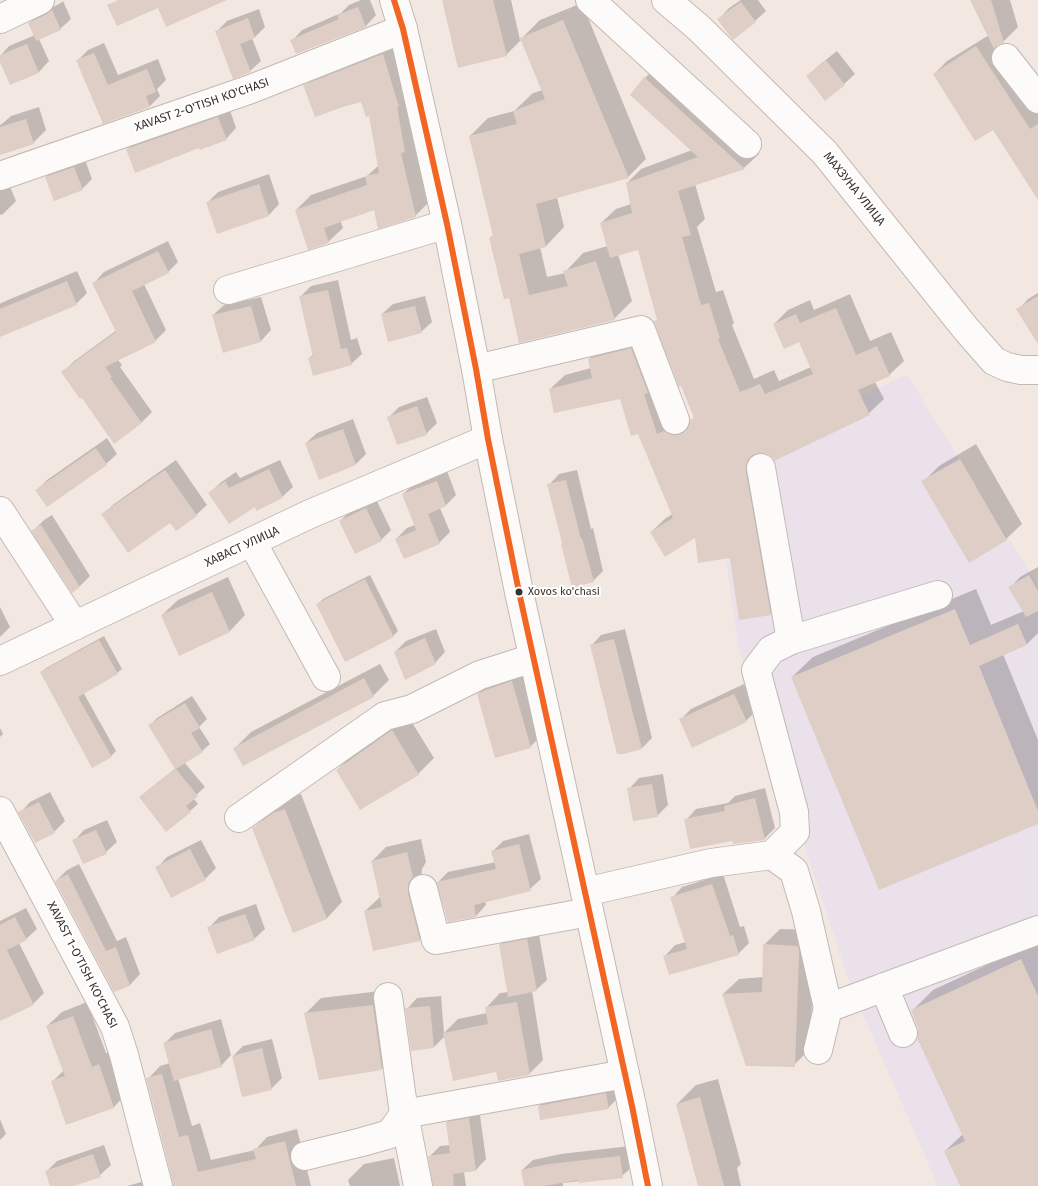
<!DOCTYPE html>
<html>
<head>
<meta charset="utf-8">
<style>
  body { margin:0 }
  canvas { display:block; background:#f3e7e1 }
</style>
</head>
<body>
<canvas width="1038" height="1186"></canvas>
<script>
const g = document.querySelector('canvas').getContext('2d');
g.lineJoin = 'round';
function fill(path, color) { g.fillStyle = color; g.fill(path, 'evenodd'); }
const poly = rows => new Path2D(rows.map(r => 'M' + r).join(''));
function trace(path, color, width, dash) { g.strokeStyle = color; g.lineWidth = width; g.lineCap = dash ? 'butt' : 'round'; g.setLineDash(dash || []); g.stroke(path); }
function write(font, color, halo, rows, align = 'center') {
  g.font = font + ' "Fira Sans",sans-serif'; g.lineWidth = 4; g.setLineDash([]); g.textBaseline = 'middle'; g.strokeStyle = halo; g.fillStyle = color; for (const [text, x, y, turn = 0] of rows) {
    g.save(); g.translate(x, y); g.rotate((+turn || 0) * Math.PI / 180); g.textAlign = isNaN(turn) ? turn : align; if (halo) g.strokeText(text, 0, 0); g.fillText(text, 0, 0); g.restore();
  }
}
const industrial = poly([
  [907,375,1038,586,1038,1186,938,1186,850,984,738,646,713,463]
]);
const shadow = poly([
  [361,0,370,0,376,15,366,26,297,53,292,41,302,30,341,13,349,5],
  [443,0,511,0,520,40,540,20,582,3,646,159,628,177,557,197,564,227,546,246,540,247,547,277,565,273,565,272,583,253,608,246,601,223,616,209,631,204,627,183,641,169,692,150,645,78,659,64,759,154,745,167,695,184,705,219,697,227,716,292,723,290,734,323,732,325,754,379,774,370,779,381,811,367,800,341,774,324,788,310,810,300,814,310,850,294,870,341,891,332,904,361,889,375,875,382,884,399,869,413,775,459,767,452,760,451,759,456,785,600,770,614,731,557,696,536,651,532,666,518,673,514,638,432,620,398,550,389,565,375,591,368,589,359,604,345,646,335,687,422,691,421,695,417,655,322,658,319,639,248,618,254,632,301,614,319,510,296,490,238,494,234,470,136,488,118,514,111,533,93,543,90,522,39,506,55],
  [741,0,758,0,766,11,755,21,719,19,729,8],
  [971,0,1010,0,1018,27,1004,41,996,45,1038,110,1038,193,993,128,934,74,947,61,989,35],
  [63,1,71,19,60,29,39,39,49,61,39,72,10,84,0,59,0,56,9,46,35,35,29,23,40,13,59,4],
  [259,9,265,27,255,37,252,38,261,61,250,71,217,31,227,21],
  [398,40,430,201,415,216,374,209,340,220,343,228,328,242,296,210,311,195,367,176,379,165,370,114,362,100,305,86,319,71],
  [104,43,118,75,158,59,166,80,157,89,160,96,150,106,104,122,77,61,88,50],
  [837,51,855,74,844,84,826,99,808,76,818,66],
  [39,107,46,130,33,143,0,154,0,125,3,123,11,116],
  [229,107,236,128,226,139,200,147,127,149,138,139],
  [84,157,92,179,82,189,46,177,57,167],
  [0,172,6,177,16,201,3,214,0,215],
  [269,174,279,204,269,215,208,202,218,192],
  [168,241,178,262,168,272,144,284,166,330,155,341,118,360,122,365,120,367,152,412,142,422,114,442,82,396,63,372,73,362,117,330,94,283,104,272],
  [77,271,87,293,76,304,0,335,0,304,1,303],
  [338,280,351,340,357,338,362,354,351,364,309,358,314,354,301,296,311,286],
  [1038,293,1038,321,1018,310,1028,299],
  [425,296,432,322,421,332,382,314,393,304],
  [261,297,271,330,261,341,213,315,224,305],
  [427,397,437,423,426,434,389,417,399,407],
  [353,419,366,454,356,464,306,443,317,433],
  [107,438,117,454,106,464,37,490,47,480],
  [976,444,1022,524,1006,539,923,482,939,466],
  [176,460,207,505,196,515,171,521,103,514,114,504],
  [280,460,293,487,282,497,255,505,210,493,220,483,236,472,240,478],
  [577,470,591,529,593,528,603,571,593,581,564,543,549,485,559,474],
  [447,471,456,495,446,505,440,508,450,532,440,542,404,557,396,539,407,528,415,525,403,494,414,484],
  [376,499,391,530,381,540,340,521,350,511],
  [52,515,90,576,80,586,72,591,33,531,44,520],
  [1038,567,1038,633,1027,644,1003,654,1038,740,1038,823,792,677,813,657,976,589,991,625,1024,611,1010,588,1020,577],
  [370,575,398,631,393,636,318,604,323,599],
  [228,577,245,615,230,631,162,615,178,600],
  [0,607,10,627,0,637],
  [436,629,445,652,435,663,395,652,406,641],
  [625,629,652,738,642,748,618,754,591,646,601,635],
  [104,636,122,669,117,673,83,692,116,751,111,756,93,766,41,672,46,668],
  [380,664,389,680,373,696,235,748,251,732],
  [528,666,546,731,530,747,478,694,494,678],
  [744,684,757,710,746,721,680,720,691,709],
  [192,696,207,719,199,727,210,744,202,751,184,762,205,787,193,798,198,804,190,811,148,790,176,768,150,725,157,718],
  [408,716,434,758,418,774,337,770,353,754],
  [0,728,3,734,0,737],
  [663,774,668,805,658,815,629,789,639,778],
  [765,788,775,828,764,839,733,839,686,820,696,809,728,803,735,796],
  [50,792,65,821,54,832,20,813,30,802],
  [301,794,342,902,327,918,293,931,254,828,270,812,290,798],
  [107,820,117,842,106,852,83,863,74,841,84,830],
  [529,834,541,879,530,889,485,901,486,905,476,916,448,921,438,882,448,872,496,862,493,851,503,841],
  [421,839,426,862,422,869,421,878,433,926,419,940,365,911,380,897,372,861,386,847],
  [201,840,216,868,205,879,172,896,157,868,167,857],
  [79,864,117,941,126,937,140,974,130,985,115,991,56,881,67,870],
  [723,874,740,927,744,926,749,943,738,954,665,956,675,945,686,942,672,898,682,887],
  [256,904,265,929,254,939,209,928,219,917],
  [26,908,37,929,26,939,19,943,44,993,33,1004,0,1010,0,921],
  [538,929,547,980,536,990,532,991,543,1060,529,1074,497,1071,445,1036,434,1047,407,1009,417,998,441,996,444,1033,458,1019,487,1013,486,1008,500,993,509,992,500,945,511,934],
  [780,929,813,930,815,936,810,1049,794,1065,723,994,739,979,763,977,764,945],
  [1038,941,1038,1186,961,1186,945,1151,963,1134,912,1011,933,990],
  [389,990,398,1053,382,1069,306,1013,321,998],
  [87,1002,106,1053,114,1051,128,1092,114,1107,52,1082,64,1070,47,1026,62,1012],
  [221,1019,231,1055,221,1066,178,1078,192,1126,200,1123,211,1160,255,1150,267,1137,297,1129,311,1186,174,1186,148,1079,160,1066,170,1063,165,1043,175,1033],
  [272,1039,282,1078,272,1088,243,1096,233,1056,243,1046],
  [718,1079,741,1164,737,1168,741,1186,699,1186,677,1104,696,1085],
  [614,1086,617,1099,608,1108,539,1106,547,1098],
  [479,1108,486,1159,476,1170,464,1172,466,1186,434,1186,429,1157,440,1146,450,1145,447,1123,457,1112],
  [0,1119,6,1134,0,1140],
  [104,1145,111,1165,100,1175,70,1186,51,1186,46,1172,57,1161],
  [630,1146,633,1166,622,1176,563,1183,563,1186,525,1186,522,1170,533,1160,561,1154],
  [394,1158,400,1186,350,1186,348,1180,364,1164],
  [152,1179,155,1186,127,1186]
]);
const building = poly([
  [118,0,227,0,166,27,158,8,117,26,107,5],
  [442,0,493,0,507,56,458,68],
  [970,0,991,0,1004,43,997,45,994,49],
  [741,2,756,22,733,40,717,19],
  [358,7,366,27,296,54,290,40,339,19,337,15],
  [52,10,61,30,36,41,28,23,47,14],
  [248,18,255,38,240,44,251,72,233,79,215,31],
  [563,20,629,178,536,204,546,247,519,254,529,295,568,286,563,271,596,261,615,320,519,343,509,298,504,299,489,238,493,236,469,136,517,124,513,111,545,99,520,38],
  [27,44,39,73,10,85,0,62,0,55],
  [976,46,1030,129,1038,124,1038,200,993,130,975,141,933,74],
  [94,53,108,85,147,69,156,92,146,96,150,107,103,124,76,60],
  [383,54,399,107,397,107,405,152,401,153,416,217,378,229,374,210,324,228,329,243,308,250,295,210,367,185,365,176,379,173,369,116,366,117,361,102,343,107,315,117,303,85],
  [826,60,845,85,825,101,806,76],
  [644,77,745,169,678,191,691,235,682,237,701,305,709,303,720,338,718,339,740,392,760,384,765,394,813,374,799,342,784,349,773,324,796,314,800,323,836,308,856,355,877,346,890,376,858,390,870,415,774,461,773,458,767,454,759,453,751,456,747,462,746,471,771,615,739,620,730,558,698,563,695,538,665,557,650,532,673,518,638,434,631,436,620,399,554,413,549,389,592,378,588,359,631,348,648,393,644,394,657,434,664,431,672,435,681,434,687,429,690,423,690,420,694,418,681,386,679,387,653,321,657,320,638,250,610,258,600,223,632,213,626,183,698,157,630,95],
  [218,117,227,140,200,150,199,148,135,173,126,149],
  [26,119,34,144,0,155,0,127],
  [74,167,83,190,54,201,45,177],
  [259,184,269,216,217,234,206,202],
  [158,251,169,273,132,291,156,342,105,367,112,377,110,378,142,423,114,444,82,398,80,399,61,372,116,332,92,283],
  [67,281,77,305,0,337,0,309],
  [328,290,341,349,347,348,352,365,313,376,308,358,313,357,299,296],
  [1038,296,1038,344,1016,309],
  [251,306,261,342,223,353,212,315],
  [415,306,422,333,388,342,381,314],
  [417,406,427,435,397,445,387,417],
  [343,429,356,465,319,480,305,443],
  [96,448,107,465,47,507,35,490],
  [960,459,1007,540,969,563,921,481],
  [269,469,283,498,256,511,255,507,229,524,208,493,225,481,229,488],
  [165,470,197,516,176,531,170,523,128,553,101,514],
  [566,480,581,539,582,538,594,582,572,588,561,544,562,543,547,484],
  [437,481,446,506,428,514,440,544,404,559,395,539,416,530,402,494],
  [366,508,382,541,355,554,339,521],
  [41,525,80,587,72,593,31,531],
  [1029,575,1038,591,1038,611,1026,617,1008,587],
  [365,579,394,637,345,662,316,604],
  [212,592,230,632,179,656,161,615],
  [955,609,970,645,1018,624,1027,645,979,666,1038,811,1038,824,879,890,791,677],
  [425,638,436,664,405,680,394,652],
  [614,639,642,749,624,754,617,754,590,645],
  [99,640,118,674,78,697,112,757,92,768,40,672],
  [364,678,374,697,243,766,233,748],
  [512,681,531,748,495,758,477,694,486,690],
  [734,694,747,722,692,748,679,719],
  [185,703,200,728,191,733,203,752,176,769,198,796,186,806,191,812,166,832,139,797,175,769,148,725],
  [392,730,419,775,360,810,336,770],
  [652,784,658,817,633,821,627,788],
  [755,798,765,840,733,844,732,841,690,849,684,819,725,811,724,806],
  [39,802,55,833,35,843,18,812],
  [285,809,327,919,293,933,252,828,273,813],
  [96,830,107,854,83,864,72,840],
  [519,844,531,891,474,905,476,917,448,922,436,882,496,869,491,851],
  [190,849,206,880,171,898,155,867],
  [407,852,413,877,408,884,408,893,420,941,373,951,364,911,382,907,371,861],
  [68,874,106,951,116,947,130,986,114,992,55,881],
  [712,884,730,936,733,935,739,955,669,975,663,956,687,949,670,897],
  [245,914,255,940,217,954,207,927],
  [15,917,27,940,7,950,34,1005,0,1021,0,925],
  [527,939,537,991,508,997,499,944],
  [763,944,798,946,799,953,795,1067,746,1066,722,994,762,992],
  [1021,959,1038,996,1038,1186,960,1186,944,1151,965,1141,917,1038,918,1035,918,1028,911,1010],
  [517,1002,530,1075,498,1081,496,1072,453,1081,443,1033,488,1024,485,1007],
  [373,1005,382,1070,319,1080,304,1013],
  [430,1006,434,1048,411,1051,405,1008],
  [73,1016,92,1067,99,1064,114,1108,66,1125,51,1081,65,1076,46,1026],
  [211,1029,222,1067,174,1081,163,1043],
  [262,1048,272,1090,242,1097,232,1056],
  [162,1074,179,1137,188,1135,198,1172,256,1159,253,1149,285,1141,296,1186,173,1186,173,1182,146,1078],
  [606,1093,609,1109,540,1120,538,1106],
  [700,1097,724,1186,698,1186,676,1104],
  [469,1118,476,1171,453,1174,454,1186,433,1186,428,1156,450,1153,446,1122],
  [93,1154,101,1177,74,1186,50,1186,45,1171],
  [620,1156,623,1178,579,1183,578,1180,544,1186,524,1186,521,1170,549,1164]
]);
const minor = poly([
  [590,0,747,144],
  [666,0,699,28,825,153,966,329,994,361,1007,367,1021,370,1038,370],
  [0,19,40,0],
  [1006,58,1038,99],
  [0,176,251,89,403,29],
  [228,290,447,224],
  [476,369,641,330,675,420],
  [761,468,791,640],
  [0,511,75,626],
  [252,542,326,677],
  [0,661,310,514,488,439],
  [0,811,115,1027,124,1055,158,1186],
  [239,818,385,716,412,709,480,675,533,658],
  [772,855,795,832,794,812,756,670,771,650,791,640,938,595],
  [423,889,436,940,589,912],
  [585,892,711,863,772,855,794,871,806,911,828,1008,818,1050],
  [884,987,903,1033],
  [388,997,404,1114,418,1186],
  [828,1008,1038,930],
  [305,1156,362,1142,390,1134,404,1114,625,1074]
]);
const major = poly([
  [394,0,403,29,447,224,476,369,488,439,519,592,632,1106,648,1186]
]);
const bus1 = poly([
  [394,0,403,29,447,224,476,369,488,439,519,592,632,1106,648,1186]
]);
const markers = [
  [519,592,4.5,"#3a322d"]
];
const busNames = [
  ["Xovos ko'chasi",528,592]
];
const streetNames = [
  ["XAVAST 2-O'TISH KO'CHASI",202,105,-19],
  ["МАХЗУНА УЛИЦА",854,189,51],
  ["ХАВАСТ УЛИЦА",242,547,-25],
  ["XAVAST 1-O'TISH KO'CHASI",82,965,63]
];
fill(industrial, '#eae1ea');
fill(shadow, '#0003');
fill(building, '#dfcec6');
trace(minor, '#c3b9b4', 30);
trace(major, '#c3b9b4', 30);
trace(minor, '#fdfbfa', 28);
trace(major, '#fdfbfa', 28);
trace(bus1, '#f26522', 6);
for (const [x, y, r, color] of markers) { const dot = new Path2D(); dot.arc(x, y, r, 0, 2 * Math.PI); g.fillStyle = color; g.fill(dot); trace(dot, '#fff', 2); }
write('11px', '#3a322d', '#fff', busNames, 'left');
write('12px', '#3a322d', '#fff', streetNames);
</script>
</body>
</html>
